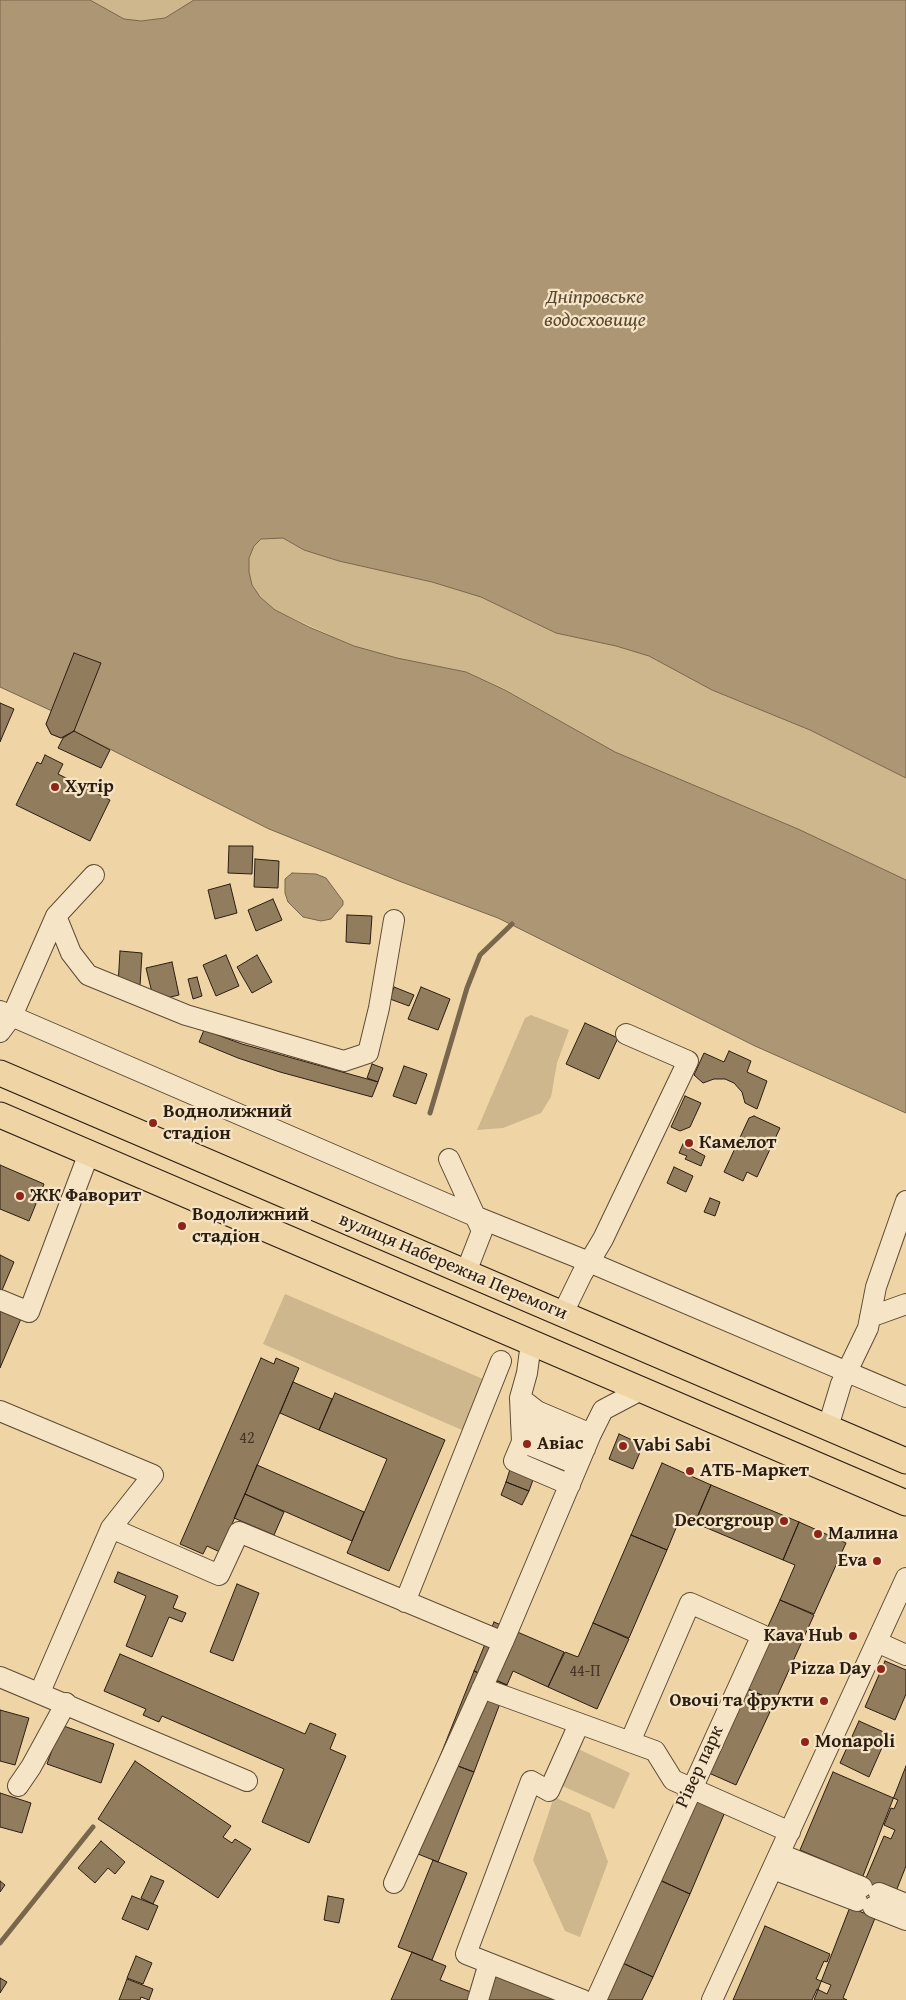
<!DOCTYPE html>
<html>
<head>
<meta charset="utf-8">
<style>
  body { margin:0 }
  canvas { display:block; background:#efd5a6 }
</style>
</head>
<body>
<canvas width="906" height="2000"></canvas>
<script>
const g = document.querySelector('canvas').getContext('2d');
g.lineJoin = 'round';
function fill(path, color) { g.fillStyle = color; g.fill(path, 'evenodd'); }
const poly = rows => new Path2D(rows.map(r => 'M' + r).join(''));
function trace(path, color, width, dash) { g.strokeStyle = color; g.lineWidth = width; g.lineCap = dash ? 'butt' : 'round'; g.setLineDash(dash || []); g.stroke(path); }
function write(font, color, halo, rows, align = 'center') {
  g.font = font + ' "Gentium Book Plus",serif'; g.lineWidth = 4.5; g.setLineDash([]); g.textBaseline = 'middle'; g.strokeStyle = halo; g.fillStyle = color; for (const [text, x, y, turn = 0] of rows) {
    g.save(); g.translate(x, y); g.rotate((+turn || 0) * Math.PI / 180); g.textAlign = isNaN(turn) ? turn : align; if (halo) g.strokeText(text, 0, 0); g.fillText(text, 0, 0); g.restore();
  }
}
const green = poly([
  [90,0,194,0,165,18,141,21,124,19],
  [270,538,283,538,298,547,339,561,432,582,481,597,556,633,616,646,649,656,712,690,810,730,906,778,906,880,798,829,615,752,505,689,466,672,397,658,354,646,275,610,260,597,252,585,249,572,249,558,254,546,261,539],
  [531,1015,569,1030,557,1063,551,1097,541,1113,503,1128,477,1130,525,1018],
  [285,1294,483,1379,462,1430,263,1344],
  [576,1748,630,1773,614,1809,560,1785],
  [554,1797,590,1813,608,1862,580,1937,565,1931,533,1860]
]);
const water = poly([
  [0,0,90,0,124,19,141,21,165,18,194,0,906,0,906,778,810,730,712,690,649,656,616,646,556,633,481,597,432,582,339,561,304,550,283,538,261,539,254,546,249,558,249,572,252,585,260,597,275,610,309,627,354,646,397,658,466,672,505,690,615,752,798,829,906,880,906,1113,755,1046,498,918,399,881,269,829,74,731,61,738,51,734,46,724,52,711,0,687,0,0],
  [292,873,316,874,326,878,343,901,343,905,331,919,321,921,303,917,288,902,285,893,285,879,292,873]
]);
const stream = poly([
  [430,1113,467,988,480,955,512,924],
  [0,1943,93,1827]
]);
const building = poly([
  [74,653,101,663,74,731,61,738,51,734,46,724,74,653],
  [0,703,14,709,0,742,0,703],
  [74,731,110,750,101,768,58,748,63,738,74,731],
  [45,755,63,764,58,774,110,800,90,841,16,805,37,762,41,764,45,755],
  [229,846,253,846,252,874,228,873,229,846],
  [255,859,279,861,278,888,254,887,255,859],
  [230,884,237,913,215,919,208,890,230,884],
  [273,899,282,920,256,931,248,910,273,899],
  [347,915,372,916,370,944,346,942,347,915],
  [120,951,142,953,140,986,118,985,120,951],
  [226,955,239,986,216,996,203,965,226,955],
  [257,955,272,982,252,993,237,967,257,955],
  [172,962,179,995,154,1001,146,968,172,962],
  [197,977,202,996,193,999,188,979,197,977],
  [394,987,414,995,409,1006,390,999,394,987],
  [421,987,450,999,438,1030,408,1019,421,987],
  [585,1023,618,1038,599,1079,566,1064,585,1023],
  [204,1030,242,1044,378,1082,372,1097,280,1072,238,1058,199,1042,204,1030],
  [729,1051,751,1061,747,1072,767,1081,757,1109,745,1103,742,1092,734,1083,725,1079,714,1079,703,1083,694,1075,704,1053,724,1062,729,1051],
  [372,1064,383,1068,378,1082,367,1078,372,1064],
  [404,1066,427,1074,416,1104,393,1096,404,1066],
  [685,1096,701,1103,690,1127,680,1131,671,1127,685,1096],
  [754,1116,780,1128,757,1177,747,1172,743,1181,724,1172,749,1118,754,1116],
  [683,1144,705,1156,701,1166,685,1159,687,1156,679,1153,683,1144],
  [0,1165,44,1184,29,1221,0,1209,0,1165],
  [674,1167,693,1176,686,1192,667,1183,674,1167],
  [710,1198,720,1202,715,1216,704,1212,710,1198],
  [0,1255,14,1262,0,1295,0,1255],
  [0,1304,23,1314,0,1368,0,1304],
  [261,1358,274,1364,276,1358,299,1368,220,1552,207,1546,203,1554,180,1544,261,1358],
  [293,1382,332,1399,319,1430,280,1413,293,1382],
  [335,1393,445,1440,389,1571,347,1553,387,1459,319,1430,335,1393],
  [522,1431,554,1444,539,1479,534,1477,529,1491,506,1482,522,1431],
  [619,1434,643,1445,633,1469,609,1459,619,1434],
  [662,1463,711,1485,695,1522,681,1516,667,1550,631,1535,662,1463],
  [257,1465,364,1512,352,1541,245,1494,257,1465],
  [506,1482,529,1491,522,1505,501,1495,506,1482],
  [711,1485,799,1522,783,1560,695,1523,711,1485],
  [245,1494,284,1512,274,1535,234,1518,245,1494],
  [799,1522,846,1543,814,1614,780,1600,795,1565,783,1560,799,1522],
  [631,1535,667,1550,629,1638,593,1623,631,1535],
  [118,1572,178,1596,173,1608,186,1613,182,1622,169,1617,152,1657,126,1646,146,1596,114,1582,118,1572],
  [237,1584,259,1593,233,1661,210,1652,237,1584],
  [780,1600,814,1615,775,1701,741,1686,780,1600],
  [494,1622,564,1652,548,1687,513,1671,507,1685,474,1671,494,1622],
  [593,1623,629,1639,597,1709,548,1687,565,1652,578,1657,593,1623],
  [120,1654,305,1734,310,1723,336,1734,330,1749,346,1756,309,1843,262,1822,284,1769,162,1716,159,1722,143,1715,146,1709,104,1691,120,1654],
  [885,1661,906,1670,906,1694,895,1720,865,1707,885,1661],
  [474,1671,507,1685,474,1772,439,1759,474,1671],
  [741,1686,775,1701,736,1785,702,1770,741,1686],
  [0,1710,29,1718,15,1765,0,1761,0,1710],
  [859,1721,888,1734,869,1777,840,1763,859,1721],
  [61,1725,114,1744,101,1783,47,1764,61,1725],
  [439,1759,474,1772,438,1862,403,1848,439,1759],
  [135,1761,231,1826,223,1837,232,1843,235,1839,251,1849,218,1898,98,1819,135,1761],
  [906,1766,906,1866,895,1894,861,1881,906,1766],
  [833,1772,898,1800,894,1809,891,1808,884,1825,895,1830,891,1839,884,1836,866,1878,800,1850,833,1772],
  [691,1790,728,1805,690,1894,653,1877,691,1790],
  [0,1793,31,1803,22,1833,0,1827,0,1793],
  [101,1841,125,1862,115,1874,108,1868,95,1883,78,1868,101,1841],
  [433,1860,467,1873,432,1960,398,1947,433,1860],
  [151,1876,164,1881,153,1904,141,1898,151,1876],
  [653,1877,690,1894,653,1977,616,1960,653,1877],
  [0,1881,5,1885,0,1892,0,1881],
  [132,1896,158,1906,148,1930,122,1919,132,1896],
  [328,1896,344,1899,339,1923,324,1920,328,1896],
  [850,1907,875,1918,843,1998,847,2000,814,2000,850,1907],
  [765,1926,830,1954,827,1962,824,1961,816,1979,831,1985,827,1994,817,1989,812,2000,733,2000,765,1926],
  [412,1952,446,1966,440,1980,476,1994,473,2000,391,2000,412,1952],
  [136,1956,152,1963,143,1984,127,1978,136,1956],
  [616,1960,653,1977,642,2000,574,2000,599,1999,616,1960],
  [485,1971,557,2000,474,2000,485,1971],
  [0,1978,7,1982,0,1993,0,1978],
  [127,1979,153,1989,149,2000,141,1997,140,2000,119,2000,127,1979]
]);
const minor = poly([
  [56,916,71,953,88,975,186,1015,344,1061,368,1053,379,1008,394,920],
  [0,1011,477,1217,589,1262,906,1397],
  [0,1032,12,1016,56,916,94,875],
  [449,1159,482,1231,466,1272],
  [0,1300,29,1312,89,1153],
  [563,1313,582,1274,603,1239,688,1061,626,1034],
  [870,1317,906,1304],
  [531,1343,527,1373,520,1398,537,1411,591,1434,603,1410,641,1390],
  [520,1398,522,1442,514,1461,570,1485],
  [0,1411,153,1475,111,1528,40,1692],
  [521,1423,585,1449],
  [828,1427,841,1384,868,1328,876,1287,906,1201],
  [522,1442,578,1465],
  [111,1528,219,1575,239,1532,503,1642],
  [405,1602,501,1361],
  [877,1642,906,1655],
  [0,1677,247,1781],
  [482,1688,655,1751,673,1780,790,1832],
  [579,1724,549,1791,531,1781,466,1954,583,2000],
  [18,1786,31,1767,66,1703],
  [780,1854,862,1887],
  [773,1869,857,1901],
  [394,1883,503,1642,591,1434],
  [879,1893,906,1904],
  [873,1907,906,1920],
  [478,2000,489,1963],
  [596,2000,762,1635,690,1603,630,1742],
  [712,2000,906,1578]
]);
const major = poly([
  [0,1073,906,1461],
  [0,1115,906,1503]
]);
const markers = [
  [55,787,5,"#8f2418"],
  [153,1123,5,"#8f2418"],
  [689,1143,5,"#8f2418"],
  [20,1196,5,"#8f2418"],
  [182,1226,5,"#8f2418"],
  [527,1444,5,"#8f2418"],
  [623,1446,5,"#8f2418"],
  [690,1471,5,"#8f2418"],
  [784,1521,5,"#8f2418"],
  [818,1534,5,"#8f2418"],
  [877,1561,5,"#8f2418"],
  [853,1636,5,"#8f2418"],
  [881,1669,5,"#8f2418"],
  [824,1701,5,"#8f2418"],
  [805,1742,5,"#8f2418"]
];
const numberNames = [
  ["42",247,1439],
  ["44-П",585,1672]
];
const poiNames = [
  ["Хутір",65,787],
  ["Воднолижний",163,1112],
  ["стадіон",163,1134],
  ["Камелот",699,1143],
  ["ЖК Фаворит",30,1196],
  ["Водолижний",192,1215],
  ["стадіон",192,1237],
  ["Авіас",537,1444],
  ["Vabi Sabi",633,1446],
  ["АТБ-Маркет",700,1471],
  ["Decorgroup",774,1521,"right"],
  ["Малина",828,1534],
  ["Eva",867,1561,"right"],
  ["Kava Hub",843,1636,"right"],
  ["Pizza Day",871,1669,"right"],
  ["Овочі та фрукти",814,1701,"right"],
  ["Monapoli",815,1742]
];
const streetNames = [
  ["вулиця Набережна Перемоги",453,1267,23],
  ["Рівер парк",700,1767,-65]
];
const waterNames = [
  ["Дніпровське",595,298],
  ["водосховище",595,321]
];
fill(green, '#ceb68d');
fill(water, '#ad9673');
trace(water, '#79664c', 1);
trace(stream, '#79664c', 5);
fill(building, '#917d5e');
trace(building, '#2c1d11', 1);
trace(minor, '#5d4b36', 22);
trace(major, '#2c1d11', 27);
trace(minor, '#f5e4c5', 20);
trace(major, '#efd5a6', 25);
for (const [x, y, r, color] of markers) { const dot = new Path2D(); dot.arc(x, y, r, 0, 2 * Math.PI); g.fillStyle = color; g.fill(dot); trace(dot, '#f5e4c5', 2); }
write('16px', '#453524', null, numberNames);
write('bold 19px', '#2c1d11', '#f5e4c5', poiNames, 'left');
write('19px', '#2c1d11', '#f5e4c5', streetNames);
write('italic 20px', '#594733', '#f5e4c5', waterNames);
</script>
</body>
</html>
